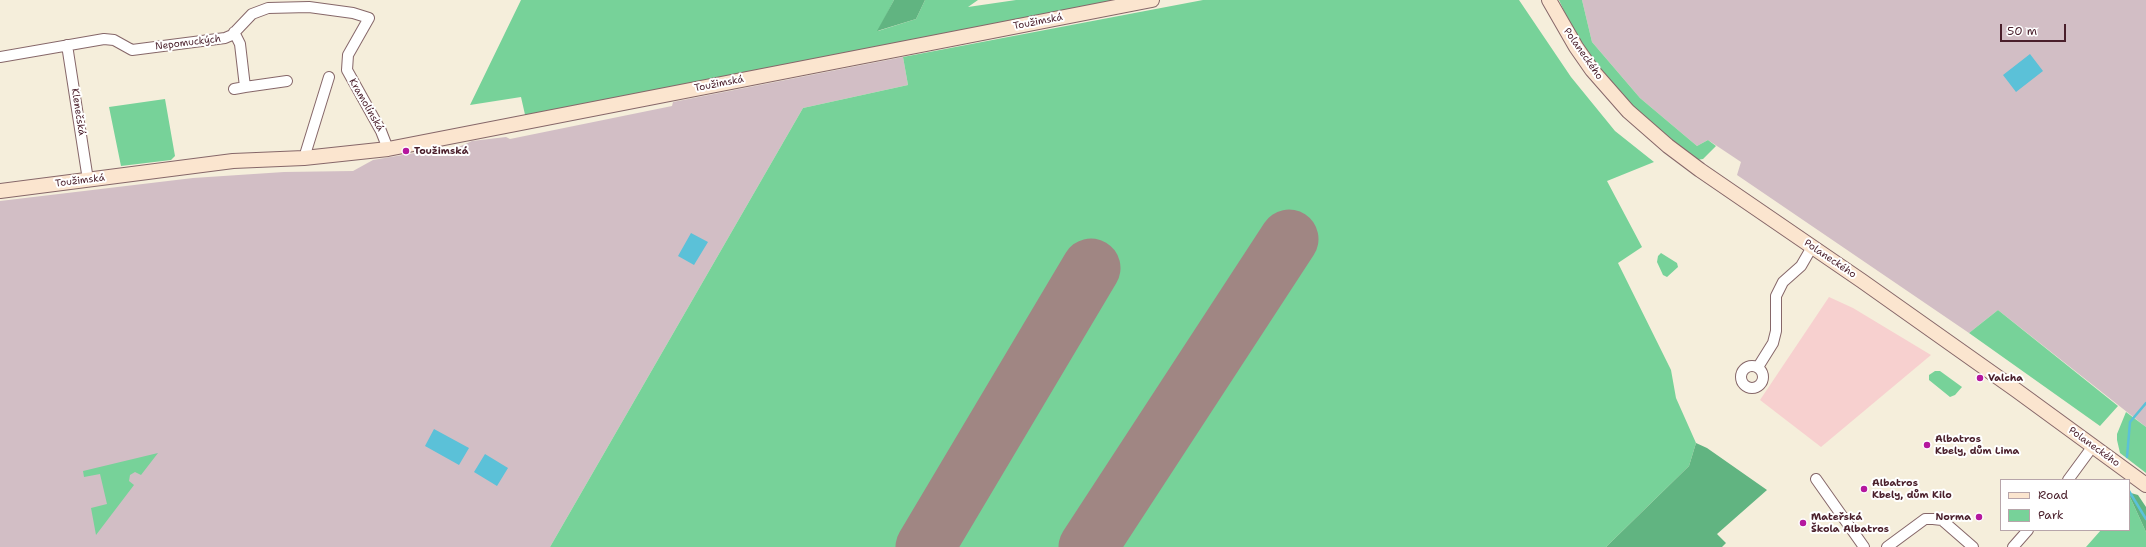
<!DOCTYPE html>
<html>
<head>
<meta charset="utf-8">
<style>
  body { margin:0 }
  #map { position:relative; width:2146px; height:547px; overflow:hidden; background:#f5eedb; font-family:"Shantell Sans",sans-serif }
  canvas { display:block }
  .legend { position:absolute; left:2000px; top:479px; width:130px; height:52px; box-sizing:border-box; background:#fff; border:1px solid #b7a5aa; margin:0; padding:5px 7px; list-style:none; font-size:12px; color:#4a1f2b }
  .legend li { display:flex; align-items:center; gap:8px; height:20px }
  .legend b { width:20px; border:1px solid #b7a5aa }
  .scale { position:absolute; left:2000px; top:24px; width:66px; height:18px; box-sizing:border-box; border:2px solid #4a1f2b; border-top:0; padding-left:5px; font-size:12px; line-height:14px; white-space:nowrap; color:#4a1f2b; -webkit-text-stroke:3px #fff; paint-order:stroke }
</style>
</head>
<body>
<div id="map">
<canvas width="2146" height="547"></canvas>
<ul class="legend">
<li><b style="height:5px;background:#fbe5cf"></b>Road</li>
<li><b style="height:11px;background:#77d299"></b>Park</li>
</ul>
<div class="scale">50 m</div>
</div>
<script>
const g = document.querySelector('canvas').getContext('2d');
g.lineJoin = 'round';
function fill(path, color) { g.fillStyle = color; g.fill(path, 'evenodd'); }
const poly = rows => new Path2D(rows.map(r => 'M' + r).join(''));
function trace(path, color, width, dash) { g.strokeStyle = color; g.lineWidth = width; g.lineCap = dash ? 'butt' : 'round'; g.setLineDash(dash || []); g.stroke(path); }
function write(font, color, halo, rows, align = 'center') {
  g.font = font + ' "Shantell Sans",sans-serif'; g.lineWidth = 4; g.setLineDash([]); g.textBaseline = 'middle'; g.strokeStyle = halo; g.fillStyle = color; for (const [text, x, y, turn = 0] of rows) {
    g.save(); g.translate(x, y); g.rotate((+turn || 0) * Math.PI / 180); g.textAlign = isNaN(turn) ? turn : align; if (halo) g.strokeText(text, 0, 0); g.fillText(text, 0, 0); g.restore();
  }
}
const built = poly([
  [1829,297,1853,308,1931,355,1821,447,1760,400]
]);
const industrial = poly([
  [1582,0,2146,0,2146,427,1998,310,1969,333,1737,175,1741,162,1708,140,1697,146,1640,98,1592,42],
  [903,57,908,85,803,108,550,547,0,547,0,201,193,178,284,172,353,171,373,160,432,150,450,151,472,141,506,137,510,139,672,106,673,102]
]);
const green = poly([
  [521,0,894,0,878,31,916,19,925,0,978,0,968,7,1016,0,1125,0,526,119,521,97,470,105],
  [1203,0,1519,0,1571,77,1615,131,1654,162,1607,181,1642,247,1618,263,1671,370,1676,398,1696,443,1689,466,1606,547,550,547,803,108,908,85,903,57],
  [1559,0,1582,0,1592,42,1640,98,1697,146,1708,140,1716,146,1703,159,1697,160,1648,121,1619,92,1597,68,1575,35],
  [165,99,175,156,171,160,121,166,109,107],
  [1661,253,1677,263,1678,267,1667,277,1663,275,1657,262,1658,256],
  [1998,310,2118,406,2100,426,1969,333],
  [1935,371,1940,371,1962,387,1955,395,1950,397,1929,380,1929,375],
  [2126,412,2146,427,2146,473,2120,453,2117,440,2117,434],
  [158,453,141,475,135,472,130,475,129,481,134,485,96,535,91,508,107,504,100,474,84,477,83,471],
  [2130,497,2146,532,2146,547,2086,547,2101,530,2129,530]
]);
const forest = poly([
  [894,0,925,0,916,19,877,31],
  [1696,443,1707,448,1767,490,1717,534,1726,543,1722,547,1606,547,1689,466],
  [2131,493,2138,495,2146,507,2146,532,2130,497]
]);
const water = poly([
  [2030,54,2043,71,2016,92,2003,75],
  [691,233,708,242,694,265,678,256],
  [434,429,469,448,459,465,425,446],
  [485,454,508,468,497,486,474,472]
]);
const stream = poly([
  [2127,457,2130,422,2146,403],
  [2129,491,2146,519]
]);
const runway = poly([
  [925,547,1091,268],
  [1088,547,1289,239]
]);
const street = poly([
  [234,32,240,44,245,87,287,81],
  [67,45,88,180],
  [0,57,104,39,114,40,132,50,225,38,232,35,252,14,268,8,309,7,353,13,369,18,348,55,347,70,381,131,388,149],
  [234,89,245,87],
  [304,158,329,77],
  '1741 377a11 11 0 1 1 22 0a11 11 0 1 1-22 0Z',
  [1758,367,1773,343,1776,331,1776,296,1783,282,1801,266,1812,247],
  [1816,479,1864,547],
  [2068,480,2093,446],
  [1887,547,1925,519,1933,519,1942,520,1973,547],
  [2013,547,2028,530]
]);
const secondary = poly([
  [1549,0,1576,47,1592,70,1628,111,1668,146,1700,170,1862,281,2016,390,2146,485],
  [0,191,233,161,304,158,388,149,1152,0]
]);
const markers = [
  [406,151,4,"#b5179e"],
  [1980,378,4,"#b5179e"],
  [1927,445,4,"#b5179e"],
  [1864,489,4,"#b5179e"],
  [1979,517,4,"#b5179e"],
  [1803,523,4,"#b5179e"]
];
const streetNames = [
  ["Toužimská",1038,22,-11],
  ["Nepomuckých",188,43,-7],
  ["Polaneckého",1583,54,55],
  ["Toužimská",719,84,-11],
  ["Kramolínská",366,105,60],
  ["Klenečská",78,112,81],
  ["Toužimská",80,181,-7],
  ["Polaneckého",1830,259,34],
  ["Polaneckého",2094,447,36]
];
const poiNames = [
  ["Toužimská",414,151],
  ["Valcha",1988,378],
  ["Albatros",1935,439],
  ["Kbely, dům Lima",1935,451],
  ["Albatros",1872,483],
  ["Kbely, dům Kilo",1872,495],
  ["Mateřská",1811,517],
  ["Škola Albatros",1811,529],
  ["Norma",1971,517,"right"]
];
fill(built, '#f7d0cf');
fill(industrial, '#d2bec5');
fill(green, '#77d299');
fill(forest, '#61b481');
fill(water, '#5bc1d8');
trace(stream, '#5bc1d8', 2.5);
trace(runway, '#a08683', 59);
trace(street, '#866769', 12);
trace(secondary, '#866769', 16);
trace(street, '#fff', 10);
trace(secondary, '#fbe5cf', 14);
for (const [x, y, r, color] of markers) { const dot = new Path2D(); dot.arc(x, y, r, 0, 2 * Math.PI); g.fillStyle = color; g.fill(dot); trace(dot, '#fff', 1.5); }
write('10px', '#4a1f2b', '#fff', streetNames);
write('bold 10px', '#4a1f2b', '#fff', poiNames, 'left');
</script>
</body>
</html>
